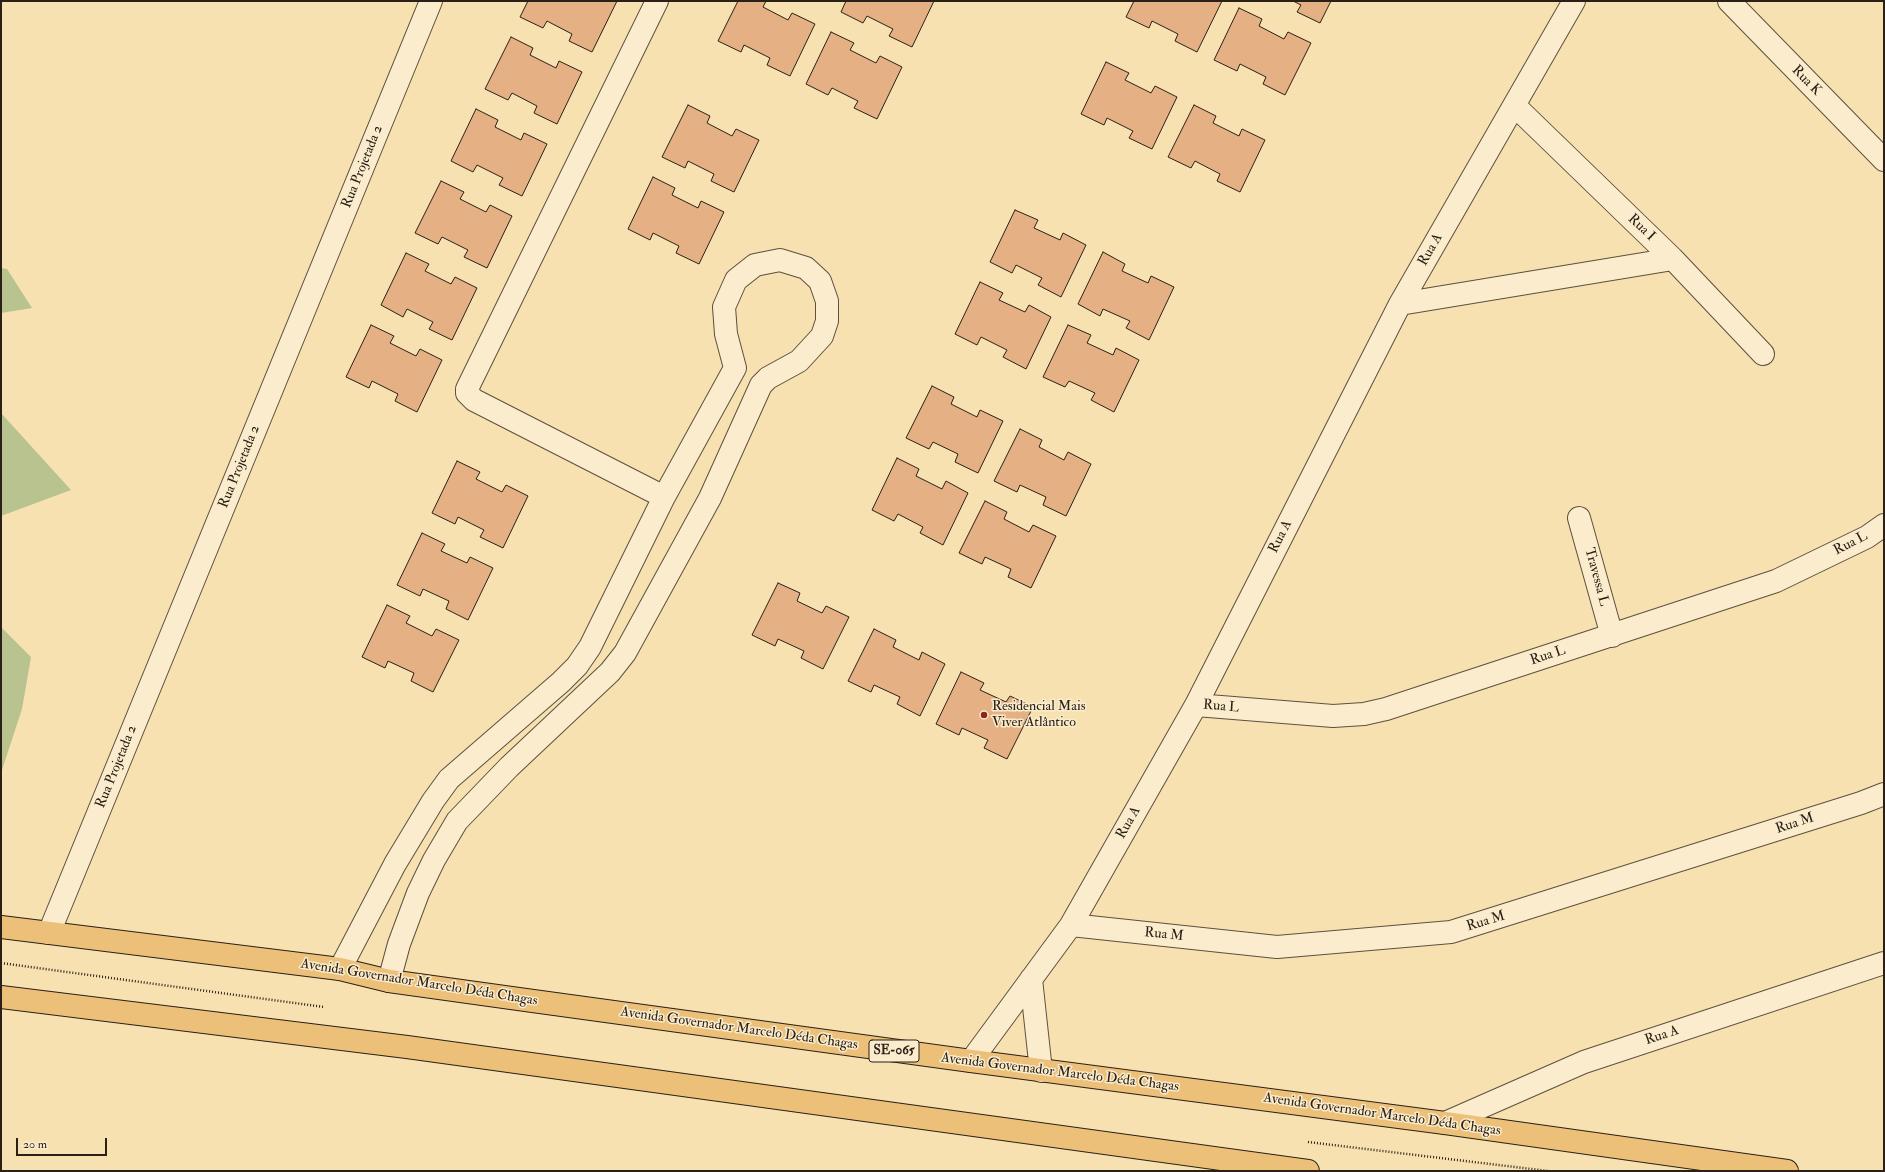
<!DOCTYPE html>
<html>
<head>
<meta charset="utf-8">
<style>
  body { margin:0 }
  #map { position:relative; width:1885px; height:1172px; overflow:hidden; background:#f7e1b1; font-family:"IM FELL Double Pica",serif }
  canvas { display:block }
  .frame { position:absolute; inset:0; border:2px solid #2a2017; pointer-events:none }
  .scale { position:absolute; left:16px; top:1138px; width:91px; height:18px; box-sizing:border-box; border:2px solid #2a2017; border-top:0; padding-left:5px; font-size:12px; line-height:14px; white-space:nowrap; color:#2a2017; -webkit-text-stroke:3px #faeccc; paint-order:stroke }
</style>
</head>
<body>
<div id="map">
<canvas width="1885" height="1172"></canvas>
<div class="frame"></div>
<div class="scale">20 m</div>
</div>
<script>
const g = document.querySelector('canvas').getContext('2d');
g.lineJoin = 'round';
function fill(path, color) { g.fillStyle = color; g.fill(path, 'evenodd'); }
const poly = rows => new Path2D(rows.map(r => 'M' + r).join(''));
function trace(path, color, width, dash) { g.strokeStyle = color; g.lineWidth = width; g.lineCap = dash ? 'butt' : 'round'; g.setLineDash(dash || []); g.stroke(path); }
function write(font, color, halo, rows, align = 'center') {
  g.font = font + ' "IM FELL Double Pica",serif'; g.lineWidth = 3; g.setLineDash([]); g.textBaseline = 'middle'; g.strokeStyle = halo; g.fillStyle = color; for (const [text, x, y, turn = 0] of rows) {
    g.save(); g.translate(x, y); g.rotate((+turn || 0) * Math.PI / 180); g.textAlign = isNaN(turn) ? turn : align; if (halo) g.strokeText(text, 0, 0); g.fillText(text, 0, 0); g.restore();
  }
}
const green = poly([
  [1,268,7,269,32,308,1,313],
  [1,413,71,490,1,516],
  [1,627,31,657,22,709,1,773]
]);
const building = poly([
  [528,1,617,1,592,52,569,41,572,34,547,21,543,28,520,17,528,1],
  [738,1,766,1,763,7,788,20,792,13,815,24,790,76,767,65,770,58,744,45,741,52,718,41,738,1],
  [846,1,934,1,912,47,889,36,893,29,867,16,863,23,841,12,846,1],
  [1134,1,1222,1,1197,52,1175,41,1178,34,1152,21,1149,28,1126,17,1134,1],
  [1293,1,1331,1,1320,23,1297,12,1301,5,1293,1],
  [1239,8,1262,19,1259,26,1284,39,1288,32,1311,43,1285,95,1263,84,1266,77,1240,64,1237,71,1214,60,1239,8],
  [831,32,854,43,850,50,876,63,880,56,902,67,877,119,854,108,858,101,832,88,828,95,806,84,831,32],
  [511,37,533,48,530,55,556,68,559,61,582,72,557,124,534,113,537,106,512,93,508,100,485,89,511,37],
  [1106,62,1129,73,1125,80,1151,93,1155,86,1177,97,1152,149,1129,138,1133,131,1107,118,1104,125,1081,114,1106,62],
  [688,105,710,116,707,123,732,136,736,129,759,140,734,192,711,181,714,174,688,161,685,168,662,157,688,105],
  [1194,105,1216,116,1213,123,1239,136,1242,129,1265,140,1240,192,1217,181,1220,174,1195,161,1191,168,1168,157,1194,105],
  [476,109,498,120,495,127,521,140,524,133,547,144,522,196,499,185,503,178,477,165,473,172,451,161,476,109],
  [653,177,675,188,672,195,698,208,701,201,724,212,699,264,676,253,679,246,653,233,650,240,628,229,653,177],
  [441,181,464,192,460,199,486,212,490,205,512,216,487,268,464,257,468,250,442,237,438,244,415,233,441,181],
  [1015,210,1038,220,1034,228,1060,240,1063,233,1086,245,1061,297,1038,285,1042,278,1016,265,1012,273,990,262,1015,210],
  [1103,252,1125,264,1122,271,1148,283,1151,276,1174,287,1149,340,1126,328,1130,321,1103,309,1100,316,1078,304,1103,252],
  [406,253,429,264,425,271,451,284,455,277,477,288,452,340,429,329,433,322,407,309,403,317,381,305,406,253],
  [980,282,1003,293,999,300,1025,312,1029,305,1051,317,1026,369,1003,357,1007,350,981,337,977,345,955,334,980,282],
  [371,325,394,336,390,343,416,356,420,349,442,360,417,412,395,401,398,394,372,381,369,388,346,377,371,325],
  [1068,325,1091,335,1087,343,1113,355,1116,348,1139,360,1114,412,1091,400,1095,393,1069,381,1065,387,1043,377,1068,325],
  [932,386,954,397,951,404,977,417,980,410,1003,421,978,473,955,462,958,454,933,442,929,449,906,438,932,386],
  [1020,429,1042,440,1039,447,1064,460,1068,452,1091,464,1066,516,1043,505,1046,497,1020,485,1017,492,994,481,1020,429],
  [897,458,919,469,916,476,942,489,946,481,968,493,943,545,920,533,923,527,898,514,894,521,872,510,897,458],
  [457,461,480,472,476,479,502,492,506,485,528,496,503,548,480,537,484,530,458,517,455,524,432,513,457,461],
  [985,501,1007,512,1004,519,1029,532,1033,525,1056,536,1031,588,1008,577,1011,569,985,557,982,564,959,553,985,501],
  [422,533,445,544,441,551,467,563,470,557,493,568,468,620,446,609,449,601,423,589,420,596,397,585,422,533],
  [778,583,800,593,797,601,822,613,826,606,849,617,823,669,801,658,804,651,778,639,775,646,752,635,778,583],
  [387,605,410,616,406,623,432,636,436,629,459,640,433,692,411,681,414,673,388,661,385,668,362,657,387,605],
  [874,629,896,640,893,647,919,660,922,652,945,664,920,716,897,704,900,697,874,685,871,692,848,681,874,629],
  [961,672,984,683,980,690,1006,702,1010,696,1033,707,1007,759,984,748,988,740,962,728,959,735,936,724,961,672]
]);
const path = poly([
  [1,963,324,1007],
  [1308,1142,1548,1171]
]);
const minor = poly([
  [657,1,467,389,467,393,474,400,664,497],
  [1729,1,1884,160],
  [1515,106,1673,259,1763,354],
  [1400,304,1673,259],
  [1579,518,1612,636],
  [1196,705,1333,716,1364,714,1386,709,1776,581,1867,537,1884,525],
  [1071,925,1277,947,1451,932,1861,803,1884,794],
  [49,933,431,1],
  [340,969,395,864,433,801,449,779,561,682,577,666,590,647,664,497,735,368,726,334,724,307,736,280,755,265,780,260,806,268,820,281,827,301,827,321,822,336,799,361,768,378,761,385,710,498,625,653,610,672,509,767,457,821,434,860,418,893,399,944,389,981],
  [1031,979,1041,1071],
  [971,1061,1071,925,1196,705,1400,304,1574,1],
  [1445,1123,1584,1062,1884,963]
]);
const major = poly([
  [1,927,340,969,389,981,533,1001,971,1061,1445,1123,1787,1171],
  [1,997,407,1047,1308,1171]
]);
const markers = [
  [984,715,4,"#8f2418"]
];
const shields = [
  [894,1051,50]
];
const shieldNames = [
  ["SE-065",894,1051]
];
const streetNames = [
  ["Rua K",1806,81,46],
  ["Rua Projetada 2",363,167,-68],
  ["Rua I",1641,228,44],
  ["Rua A",1431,250,-60],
  ["Rua Projetada 2",240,467,-68],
  ["Rua A",1281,537,-63],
  ["Rua L",1851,544,-27],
  ["Travessa L",1596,577,75],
  ["Rua L",1548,656,-18],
  ["Rua L",1221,707,5],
  ["Rua Projetada 2",117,767,-68],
  ["Rua A",1129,823,-60],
  ["Rua M",1795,824,-18],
  ["Rua M",1486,922,-17],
  ["Rua M",1164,935,6],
  ["Avenida Governador Marcelo Déda Chagas",419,983,9],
  ["Avenida Governador Marcelo Déda Chagas",739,1029,8],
  ["Rua A",1662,1036,-18],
  ["Avenida Governador Marcelo Déda Chagas",1060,1073,7],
  ["Avenida Governador Marcelo Déda Chagas",1382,1115,8]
];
const poiNames = [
  ["Residencial Mais",992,707],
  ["Viver Atlântico",992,723]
];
fill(green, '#b8c38f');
fill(building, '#e5b184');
trace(building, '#2a2017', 1);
trace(minor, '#5d503e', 24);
trace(major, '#2a2017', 24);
trace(path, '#2a2017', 2.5, [1, 2]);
trace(minor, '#faeccc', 22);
trace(major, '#ecc078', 22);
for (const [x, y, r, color] of markers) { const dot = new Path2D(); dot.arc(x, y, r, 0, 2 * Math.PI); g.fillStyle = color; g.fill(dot); trace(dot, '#faeccc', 1.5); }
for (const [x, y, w] of shields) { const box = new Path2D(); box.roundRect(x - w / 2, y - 11, w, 22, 3); g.fillStyle = '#faeccc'; g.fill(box); trace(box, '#2a2017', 1); }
write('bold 13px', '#2a2017', null, shieldNames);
write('14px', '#2a2017', '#faeccc', streetNames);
write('14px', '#2a2017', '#faeccc', poiNames, 'left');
</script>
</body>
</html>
